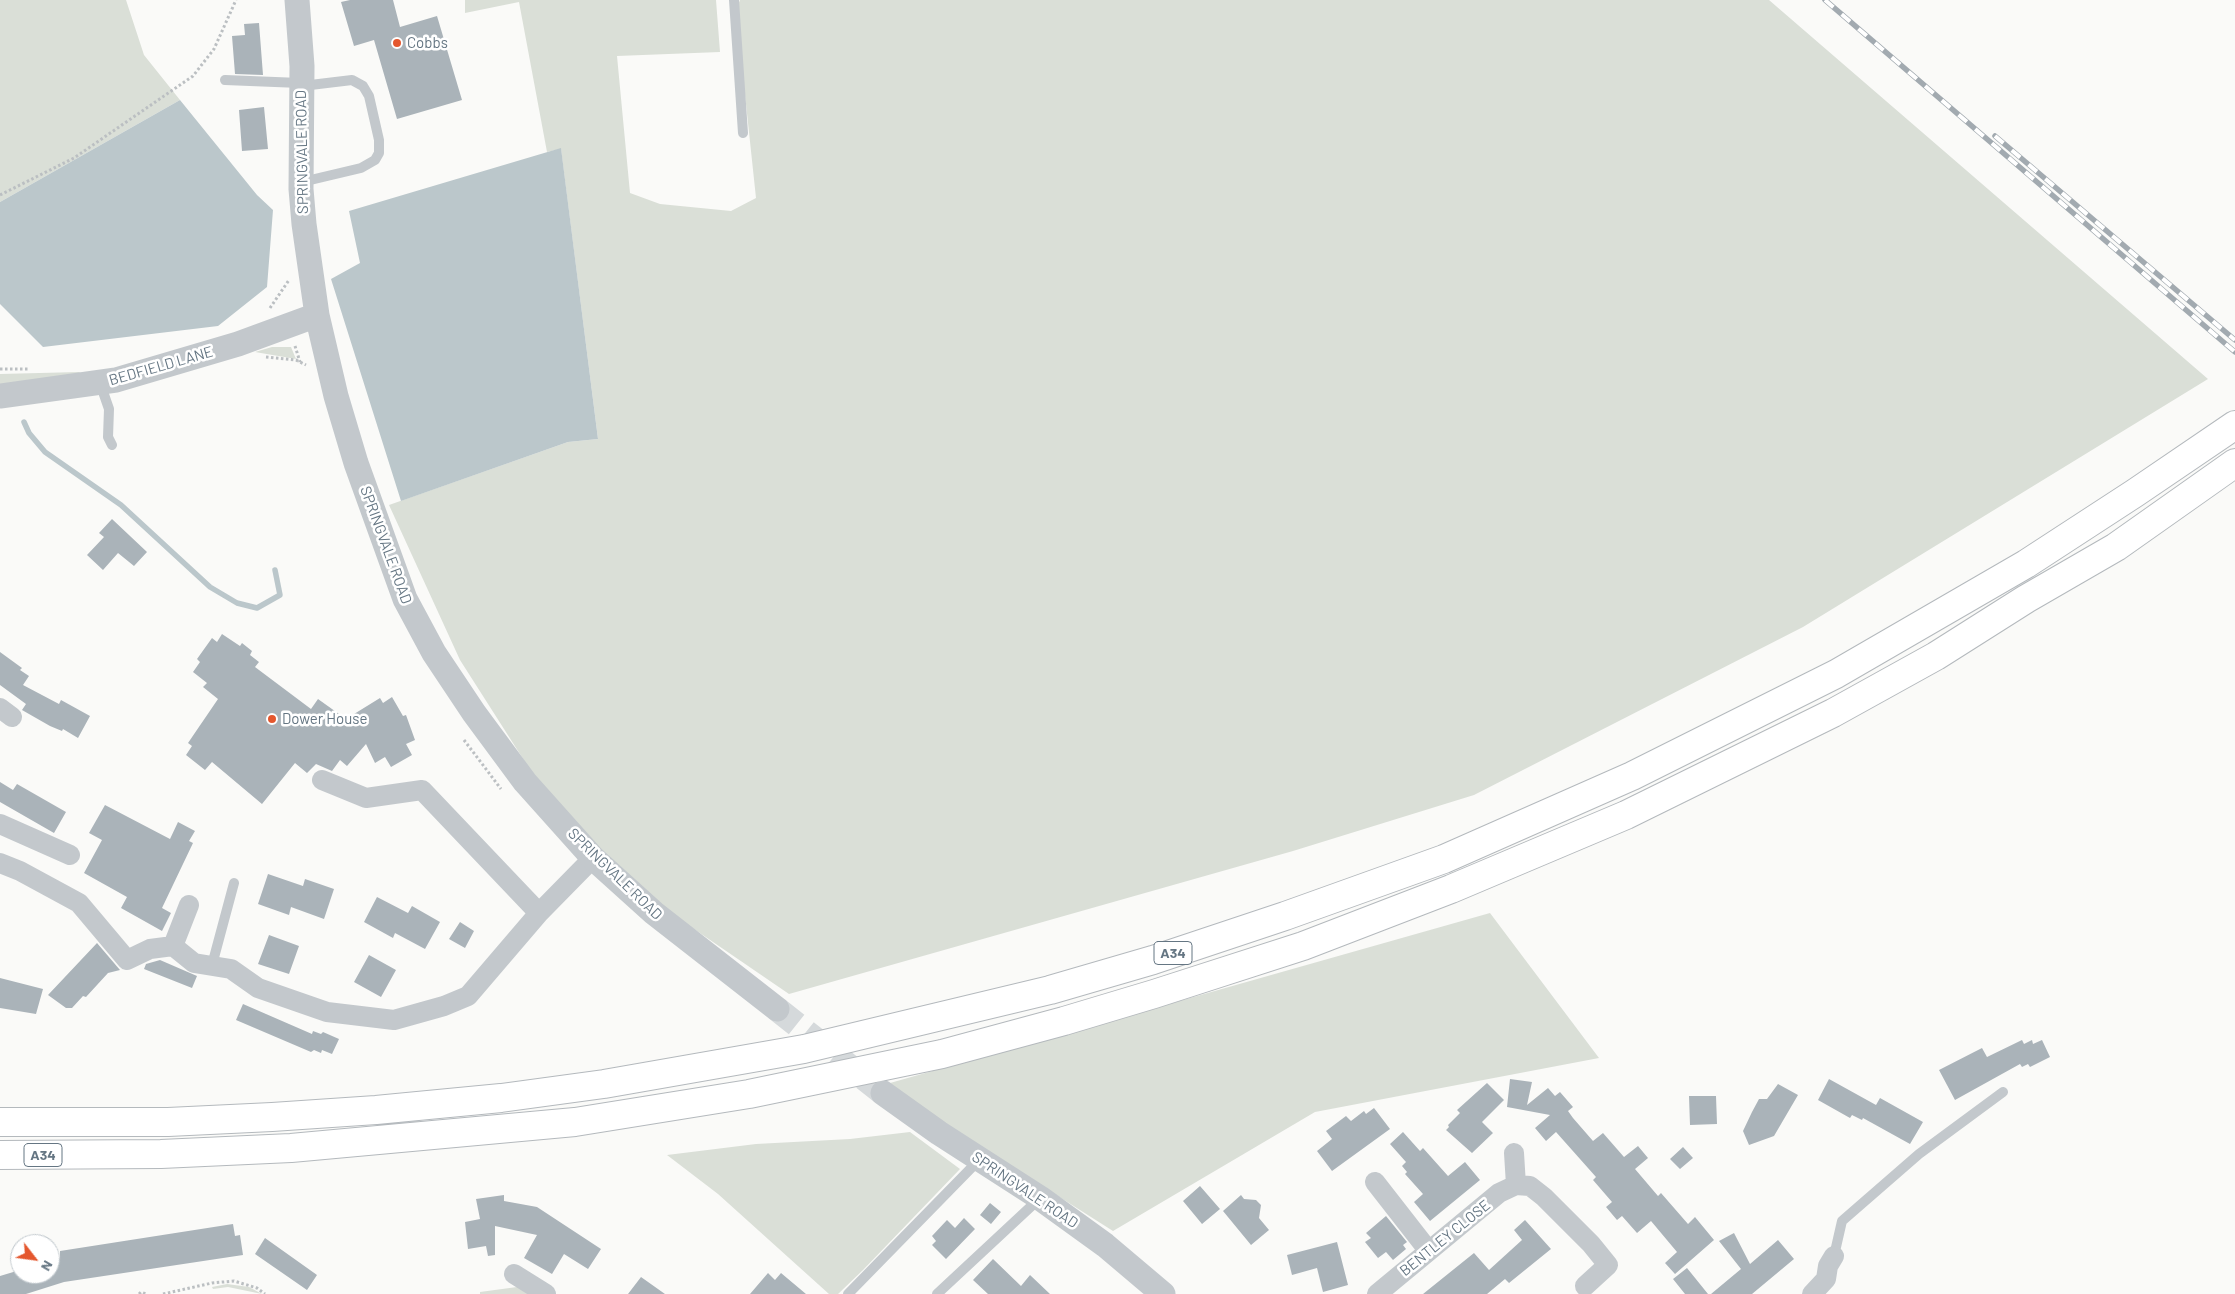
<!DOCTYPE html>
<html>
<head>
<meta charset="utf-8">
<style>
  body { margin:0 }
  #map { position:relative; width:2235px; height:1294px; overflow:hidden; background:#fafaf8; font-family:Barlow,sans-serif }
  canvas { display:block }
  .north { position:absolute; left:10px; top:1234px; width:50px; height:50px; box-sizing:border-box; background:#fff; border:1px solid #c1c8cd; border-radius:50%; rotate:120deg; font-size:14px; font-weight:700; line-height:20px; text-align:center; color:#657683 }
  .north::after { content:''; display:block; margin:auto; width:18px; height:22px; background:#e4572e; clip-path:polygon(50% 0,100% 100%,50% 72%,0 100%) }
</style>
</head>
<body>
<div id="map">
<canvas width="2235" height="1294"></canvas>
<div class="north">N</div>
</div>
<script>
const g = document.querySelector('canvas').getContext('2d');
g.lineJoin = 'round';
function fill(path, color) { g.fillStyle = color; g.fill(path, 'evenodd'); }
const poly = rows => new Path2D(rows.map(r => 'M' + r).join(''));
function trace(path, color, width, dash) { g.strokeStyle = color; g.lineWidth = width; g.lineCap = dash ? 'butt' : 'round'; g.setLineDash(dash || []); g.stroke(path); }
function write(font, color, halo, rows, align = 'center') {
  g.font = font + ' Barlow,sans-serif'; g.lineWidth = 5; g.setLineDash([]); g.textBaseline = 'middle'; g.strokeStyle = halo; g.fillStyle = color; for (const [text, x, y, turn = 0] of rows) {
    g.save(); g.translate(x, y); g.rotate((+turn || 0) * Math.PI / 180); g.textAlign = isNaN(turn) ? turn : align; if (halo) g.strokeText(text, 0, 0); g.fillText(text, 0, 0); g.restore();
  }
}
const green = poly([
  [0,0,126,0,144,55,180,100,0,202],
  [465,0,716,0,720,52,617,56,630,193,660,204,731,211,756,198,736,10,740,0,1769,0,2208,379,1803,627,1474,795,1293,851,789,994,675,916,604,859,541,787,460,660,389,505,568,442,598,439,561,149,547,152,519,2,465,13],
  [272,347,291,347,296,359,255,352],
  [79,372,83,375,0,387,0,374],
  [1490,913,1599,1058,1315,1112,1113,1231,883,1085],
  [910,1132,960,1169,863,1270,838,1294,829,1294,718,1194,667,1155,756,1144,850,1139],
  [227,1284,249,1287,262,1294,228,1287,213,1289,212,1287],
  [517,1287,534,1294,480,1294,480,1292]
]);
const water = poly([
  [180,100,257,195,273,210,267,287,218,326,43,347,0,304,0,202],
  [561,148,598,439,568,442,401,501,331,279,360,263,349,211]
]);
const stream = poly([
  [24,422,29,433,45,452,121,505,210,587,237,603,257,608,280,595,275,570]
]);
const building = poly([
  [350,0,393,0,400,27,437,16,462,100,397,119,374,40,354,46,341,2],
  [259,23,263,75,235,74,232,36,245,35,244,24],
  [264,107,268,149,242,151,239,110],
  [112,519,147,552,134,566,118,553,103,570,87,555,104,537,99,533],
  [222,634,240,646,242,643,252,651,250,655,259,662,255,667,311,709,318,699,346,719,380,698,383,703,392,697,403,716,406,715,415,740,406,744,412,755,391,767,385,757,375,763,366,744,347,766,340,760,332,771,316,764,307,773,295,763,262,804,212,762,205,770,186,755,192,746,188,743,218,699,203,687,207,683,193,672,200,662,197,659,212,638,217,642],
  [0,652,22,668,20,670,29,676,23,685,59,704,61,700,90,716,78,738,63,729,62,731,50,726,22,710,26,704,0,685],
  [0,782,13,790,17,784,66,812,54,833,0,802],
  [105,805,170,839,178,822,195,831,189,841,193,843,162,908,171,913,162,931,121,908,127,897,84,873,102,840,89,833],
  [268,874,303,886,305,879,334,889,324,919,291,907,289,915,258,904],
  [377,897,408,913,412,906,440,922,425,949,395,933,393,938,364,922],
  [460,922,474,931,465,948,449,939],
  [269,935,299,946,289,974,258,964],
  [97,943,120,970,108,973,86,997,83,996,72,1008,66,1008,48,995],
  [369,955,396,970,381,997,354,982],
  [160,960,197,976,192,988,144,969,146,964],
  [0,978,43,989,36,1014,0,1008],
  [243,1004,312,1034,313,1031,321,1034,323,1032,339,1039,332,1054,322,1050,321,1053,314,1050,311,1052,236,1020],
  [2022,1040,2024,1044,2032,1040,2033,1044,2042,1040,2050,1057,2030,1067,2028,1064,2022,1067,2020,1064,1955,1100,1939,1070,1982,1048,1987,1057],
  [1510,1079,1532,1082,1527,1105,1548,1088,1555,1096,1560,1092,1573,1107,1568,1111,1573,1118,1593,1141,1603,1133,1624,1157,1638,1146,1648,1158,1635,1169,1658,1196,1661,1193,1688,1224,1695,1217,1714,1240,1675,1274,1665,1263,1677,1252,1651,1221,1637,1233,1622,1216,1617,1220,1606,1207,1612,1202,1593,1180,1596,1177,1556,1132,1546,1141,1535,1128,1550,1115,1507,1107],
  [1829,1079,1876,1105,1880,1098,1923,1122,1910,1144,1863,1118,1862,1120,1852,1115,1850,1118,1818,1100],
  [1487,1083,1504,1100,1482,1122,1493,1133,1472,1153,1446,1130,1449,1127,1448,1125,1460,1113,1457,1110],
  [1778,1084,1798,1095,1774,1136,1749,1145,1743,1131,1752,1112,1759,1099,1767,1099],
  [1689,1096,1716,1096,1717,1124,1690,1125],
  [1374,1108,1390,1129,1332,1171,1317,1151,1332,1139,1326,1131,1346,1116,1351,1121,1364,1111,1366,1114],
  [1403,1132,1420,1151,1423,1148,1448,1176,1465,1162,1480,1180,1430,1221,1414,1202,1423,1194,1405,1174,1407,1172,1402,1166,1406,1162,1390,1144],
  [1683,1147,1693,1158,1680,1169,1670,1159],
  [1200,1186,1220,1209,1202,1224,1183,1201],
  [504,1195,504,1201,537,1207,601,1249,588,1269,564,1254,552,1274,524,1258,537,1235,495,1226,495,1255,488,1256,486,1246,468,1249,465,1222,480,1219,476,1199],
  [1241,1195,1244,1199,1256,1200,1261,1205,1259,1218,1269,1230,1251,1245,1223,1211],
  [990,1203,1001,1212,991,1224,980,1215],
  [1386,1216,1407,1242,1403,1245,1406,1249,1393,1260,1386,1252,1378,1258,1365,1242,1371,1238,1366,1233],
  [964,1218,975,1229,946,1259,932,1245,936,1241,932,1236,947,1220,955,1228],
  [1525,1220,1551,1249,1509,1283,1505,1279,1487,1294,1423,1294,1474,1253,1489,1270,1522,1240,1514,1230],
  [233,1224,235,1236,240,1235,243,1255,64,1282,26,1294,0,1294,0,1276,20,1270,20,1274,50,1274,50,1261,60,1258,60,1251],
  [1734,1233,1750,1264,1778,1240,1794,1259,1752,1294,1711,1294,1741,1269,1719,1241],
  [265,1238,317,1275,307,1290,255,1254],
  [1337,1242,1348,1285,1323,1292,1317,1268,1292,1275,1287,1255],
  [993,1259,1021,1286,1030,1275,1050,1294,988,1294,973,1280],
  [1687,1268,1708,1294,1685,1294,1673,1279],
  [768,1273,775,1280,781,1273,806,1294,750,1294],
  [641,1277,665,1294,628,1294]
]);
const tertiaryTunnel = poly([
  [777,1009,883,1093]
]);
const path = poly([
  [0,195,74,158,193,76,214,49,236,0],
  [270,308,289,280],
  [295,346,300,362],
  [266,357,296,360,306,365],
  [0,369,29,369],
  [464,740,501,789],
  [139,1294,141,1292,146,1294],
  [163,1294,212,1283,234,1281,257,1288,265,1294]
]);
const service = poly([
  [734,0,743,133],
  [225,80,300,83],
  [302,86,352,80,363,86,369,96,379,140,379,153,375,160,361,168,302,182],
  [100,383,109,409,108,437,112,445],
  [212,965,234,883],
  [1834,1256,1842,1221,1919,1154,2003,1092],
  [848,1294,980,1159],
  [937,1294,1039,1199]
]);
const minor = poly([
  [0,708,12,717],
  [322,780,366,798,422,790,539,913],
  [0,824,70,855],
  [0,863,20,871,79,903,127,960,150,949,173,946],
  [189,905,173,946,194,963,231,969,258,988,327,1012,394,1020,444,1006,468,996,539,913,593,858],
  [1514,1153,1516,1185],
  [1375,1182,1428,1250],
  [514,1274,546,1294],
  [1377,1294,1499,1193,1516,1185,1530,1186,1544,1197,1591,1244,1608,1265,1585,1286],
  [1812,1294,1826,1279,1828,1266,1834,1256]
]);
const tertiary = poly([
  [297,0,302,66,301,189,304,224,317,315,336,396,356,463,405,599,434,653,474,713,525,782,593,858,654,913,777,1009],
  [0,396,116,380,238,344,317,315],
  [883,1093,939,1133,1040,1198,1105,1245,1163,1294]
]);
const trunk = poly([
  [0,1122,168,1122,272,1117,376,1110,501,1098,604,1084,804,1049,1050,990,1153,960,1285,916,1444,859,1632,776,1836,674,2026,564,2135,493,2235,425],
  [0,1155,161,1154,291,1148,575,1122,749,1094,942,1054,1064,1021,1154,994,1303,946,1451,889,1626,815,1833,713,1936,656,2026,599,2116,547,2235,463]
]);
const rail = poly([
  [1825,0,2235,352],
  [1995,136,2235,340]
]);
const markers = [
  [397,43,5,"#e4572e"],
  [272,719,5,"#e4572e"]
];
const shields = [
  [1173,953,38],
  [43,1155,38]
];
const shieldNames = [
  ["A34",1173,953],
  ["A34",43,1155]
];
const poiNames = [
  ["Cobbs",407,43],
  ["Dower House",282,719]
];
const streetNames = [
  ["SPRINGVALE ROAD",302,152,-91],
  ["BEDFIELD LANE",161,366,-16],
  ["SPRINGVALE ROAD",386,545,70],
  ["SPRINGVALE ROAD",615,874,44],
  ["SPRINGVALE ROAD",1025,1190,34],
  ["BENTLEY CLOSE",1445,1238,-39]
];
fill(green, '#dadfd7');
fill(water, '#bbc7cb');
trace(stream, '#bbc7cb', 5.5);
fill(building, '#aab3b9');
trace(tertiaryTunnel, '#d5d9db', 25, [25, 12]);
trace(trunk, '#b4b9bd', 30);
trace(path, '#bbbfc2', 3, [2.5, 2.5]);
trace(service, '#c3c8cc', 10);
trace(minor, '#c3c8cc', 20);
trace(tertiary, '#c3c8cc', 25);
trace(trunk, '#fff', 28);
trace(rail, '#a2aab0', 5.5);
trace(rail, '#fff', 4, [11]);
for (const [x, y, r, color] of markers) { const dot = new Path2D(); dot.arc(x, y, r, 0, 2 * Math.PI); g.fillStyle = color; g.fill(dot); trace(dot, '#fff', 2); }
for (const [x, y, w] of shields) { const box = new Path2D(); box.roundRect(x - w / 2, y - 11.5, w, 23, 4); g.fillStyle = '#fff'; g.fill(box); trace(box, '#657683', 1); }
write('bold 14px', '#657683', null, shieldNames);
write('15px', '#657683', '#fff', poiNames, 'left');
write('15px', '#657683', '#fff', streetNames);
</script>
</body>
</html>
